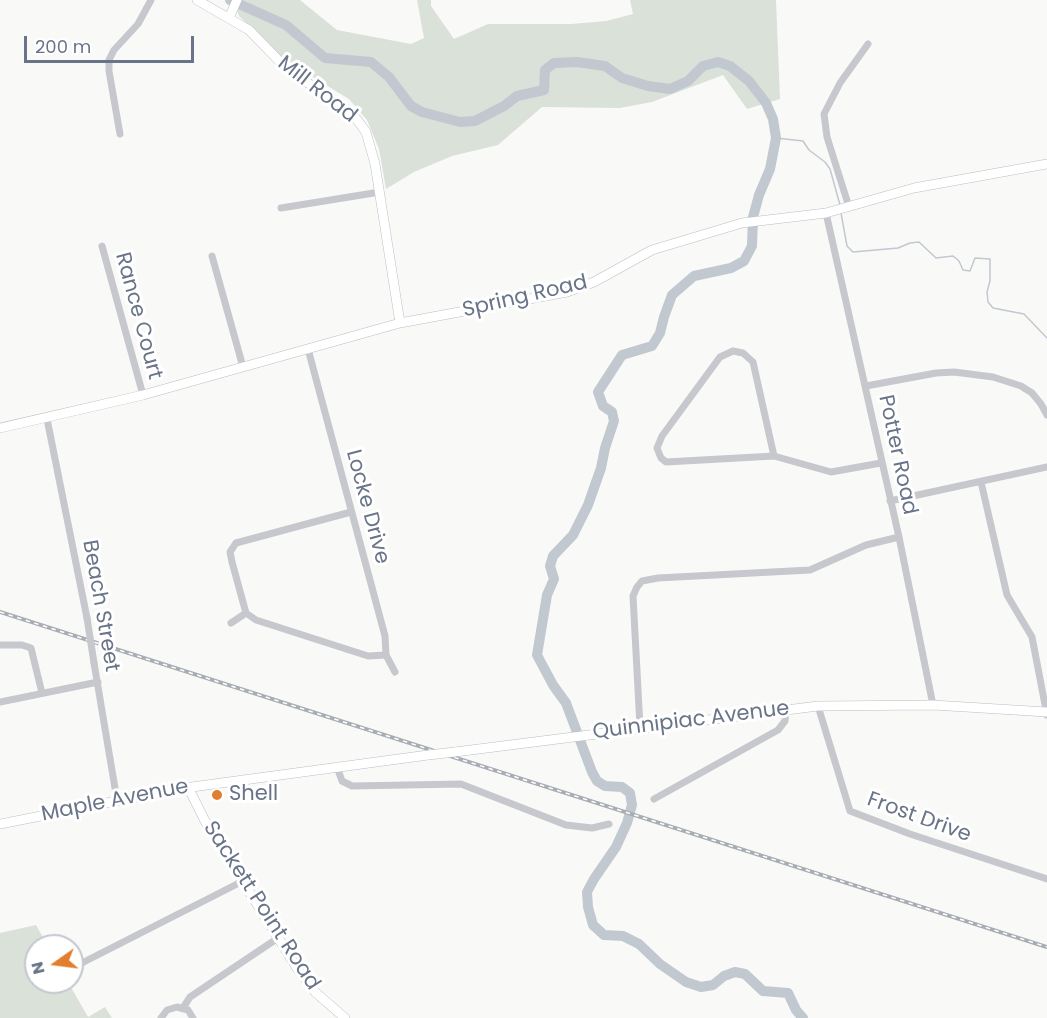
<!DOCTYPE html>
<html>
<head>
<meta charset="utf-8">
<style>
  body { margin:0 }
  #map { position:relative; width:1047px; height:1018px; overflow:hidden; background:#f9faf8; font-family:Poppins,sans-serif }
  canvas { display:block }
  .north { position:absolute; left:24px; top:934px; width:60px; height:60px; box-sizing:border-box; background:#fff; border:2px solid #c3c7cf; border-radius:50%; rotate:256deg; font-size:16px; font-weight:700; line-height:24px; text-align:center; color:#697488 }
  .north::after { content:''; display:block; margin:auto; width:21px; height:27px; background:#e27e30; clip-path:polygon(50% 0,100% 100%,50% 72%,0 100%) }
  .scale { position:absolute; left:24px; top:36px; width:170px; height:27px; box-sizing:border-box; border:3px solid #697488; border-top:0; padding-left:8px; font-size:18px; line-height:21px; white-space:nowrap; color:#697488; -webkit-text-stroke:4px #fff; paint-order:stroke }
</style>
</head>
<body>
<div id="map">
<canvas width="1047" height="1018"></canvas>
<div class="north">N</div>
<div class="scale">200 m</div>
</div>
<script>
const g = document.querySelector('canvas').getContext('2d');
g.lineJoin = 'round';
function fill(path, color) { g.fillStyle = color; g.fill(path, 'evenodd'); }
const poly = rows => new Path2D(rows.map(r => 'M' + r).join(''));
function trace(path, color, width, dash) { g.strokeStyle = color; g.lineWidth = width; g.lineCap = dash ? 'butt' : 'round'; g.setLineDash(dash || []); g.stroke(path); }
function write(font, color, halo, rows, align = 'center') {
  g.font = font + ' Poppins,sans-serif'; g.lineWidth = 6; g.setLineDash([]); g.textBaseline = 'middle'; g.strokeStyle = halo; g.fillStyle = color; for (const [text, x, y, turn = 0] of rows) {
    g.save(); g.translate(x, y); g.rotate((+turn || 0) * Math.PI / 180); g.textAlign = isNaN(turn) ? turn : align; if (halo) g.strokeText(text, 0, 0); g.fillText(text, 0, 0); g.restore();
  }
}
const green = poly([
  [242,0,300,0,337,30,411,44,424,38,417,0,431,0,431,6,454,39,488,24,571,24,606,21,633,14,630,0,776,0,780,99,747,109,723,75,652,102,620,108,542,107,498,145,452,156,414,172,386,189,379,149,367,120,349,99,283,59,239,16,237,10],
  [36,925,48,946,36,946,36,982,68,982,88,1017,105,1007,112,1018,0,1018,0,933]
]);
const stream = poly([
  [776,138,803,141,809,150,825,162,830,169,840,205],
  [841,213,847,246,853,252,898,248,910,243,919,242,936,258,953,256,959,261,963,270,970,271,975,258,990,259,990,281,987,292,988,302,993,308,1024,314,1047,338]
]);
const river = poly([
  [230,0,286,25,325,58,371,62,389,77,411,106,422,112,460,122,475,121,504,106,517,96,544,90,545,70,554,63,577,62,605,66,622,78,648,86,670,89,688,81,703,66,718,62,730,66,749,81,766,103,773,119,776,138,770,169,759,195,753,217,752,246,744,261,731,268,694,276,672,295,664,317,660,333,652,346,622,355,598,392,603,406,612,412,614,421,605,448,601,468,588,505,573,535,553,556,550,566,554,579,547,595,537,655,553,685,566,703,592,772,597,781,605,786,622,787,630,793,632,805,627,823,616,847,594,879,587,892,588,907,593,925,604,935,623,936,639,944,660,964,686,982,701,987,713,985,724,976,735,972,745,974,763,991,788,993,796,1010,803,1018]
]);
const street = poly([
  [120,134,109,71,109,60,114,50,138,24,151,0],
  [849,207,827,137,824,114,840,83,868,44],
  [281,208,380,192],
  [826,213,899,537,933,705],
  [102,246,143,395],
  [212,256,243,367],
  [308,349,385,636,386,655,395,672],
  [733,351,743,353,753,362,774,456,666,462,661,458,657,448,662,436,720,357,733,351],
  [866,386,936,373,954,372,993,377,1021,386,1032,393,1041,404,1047,415],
  [47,419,87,618],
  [774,456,831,472,881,463],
  [981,482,1007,595,1032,637,1047,715],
  [890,501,1047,467],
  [246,613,232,562,230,552,236,543,351,512],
  [231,623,246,613,256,620,368,656,386,655],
  [0,645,22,645,31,648,42,693],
  [94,663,117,800],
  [0,702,98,682],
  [818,706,850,811,910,834,1047,879],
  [640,727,633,596,637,587,642,581,658,578,810,570,866,545,899,537],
  [337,767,342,781,352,786,461,784,566,825,592,828,609,824],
  [654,799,778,730,785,721,786,708],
  [72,968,243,881],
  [183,1008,190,997,278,938],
  [161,1018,167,1010,177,1007,188,1010,193,1018]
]);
const secondary = poly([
  [197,0,249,30,286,68,352,113,366,132,375,164,400,323],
  [229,18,237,0],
  [0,428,143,395,400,323,567,292,594,282,652,250,742,223,826,213,914,188,1047,164],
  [455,752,818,706,933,705,1047,712],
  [188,787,205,821,297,968,315,992,345,1018],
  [0,824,177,789,428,755]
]);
const rail = poly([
  [0,612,1047,947]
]);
const streetBridge = poly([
  [87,618,94,663]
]);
const secondaryBridge = poly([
  [428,755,455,752]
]);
const markers = [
  [217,795,6,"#e27e30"]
];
const streetNames = [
  ["Mill Road",317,90,38],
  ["Spring Road",525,297,-13],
  ["Rance Court",138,316,75],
  ["Potter Road",897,455,78],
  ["Locke Drive",367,507,75],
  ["Beach Street",100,606,80],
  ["Quinnipiac Avenue",691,721,-7],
  ["Maple Avenue",115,801,-11],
  ["Frost Drive",919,818,20],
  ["Sackett Point Road",261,906,57]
];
const poiNames = [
  ["Shell",229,795]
];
fill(green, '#dae1d9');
trace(stream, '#c1c8cf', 1.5);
trace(river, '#c1c8cf', 10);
trace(secondary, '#babec4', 10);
trace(street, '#c6c8cd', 7);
trace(secondary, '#fff', 9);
trace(rail, '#a8acb4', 4);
trace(rail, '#fff', 1.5, [4.5]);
trace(secondaryBridge, '#babec4', 10, []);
trace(streetBridge, '#c6c8cd', 7);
trace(secondaryBridge, '#fff', 9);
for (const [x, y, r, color] of markers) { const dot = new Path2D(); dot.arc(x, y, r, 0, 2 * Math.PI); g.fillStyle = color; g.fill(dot); trace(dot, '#fff', 2); }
write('21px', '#697488', '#fff', streetNames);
write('21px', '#697488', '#fff', poiNames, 'left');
</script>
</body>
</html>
